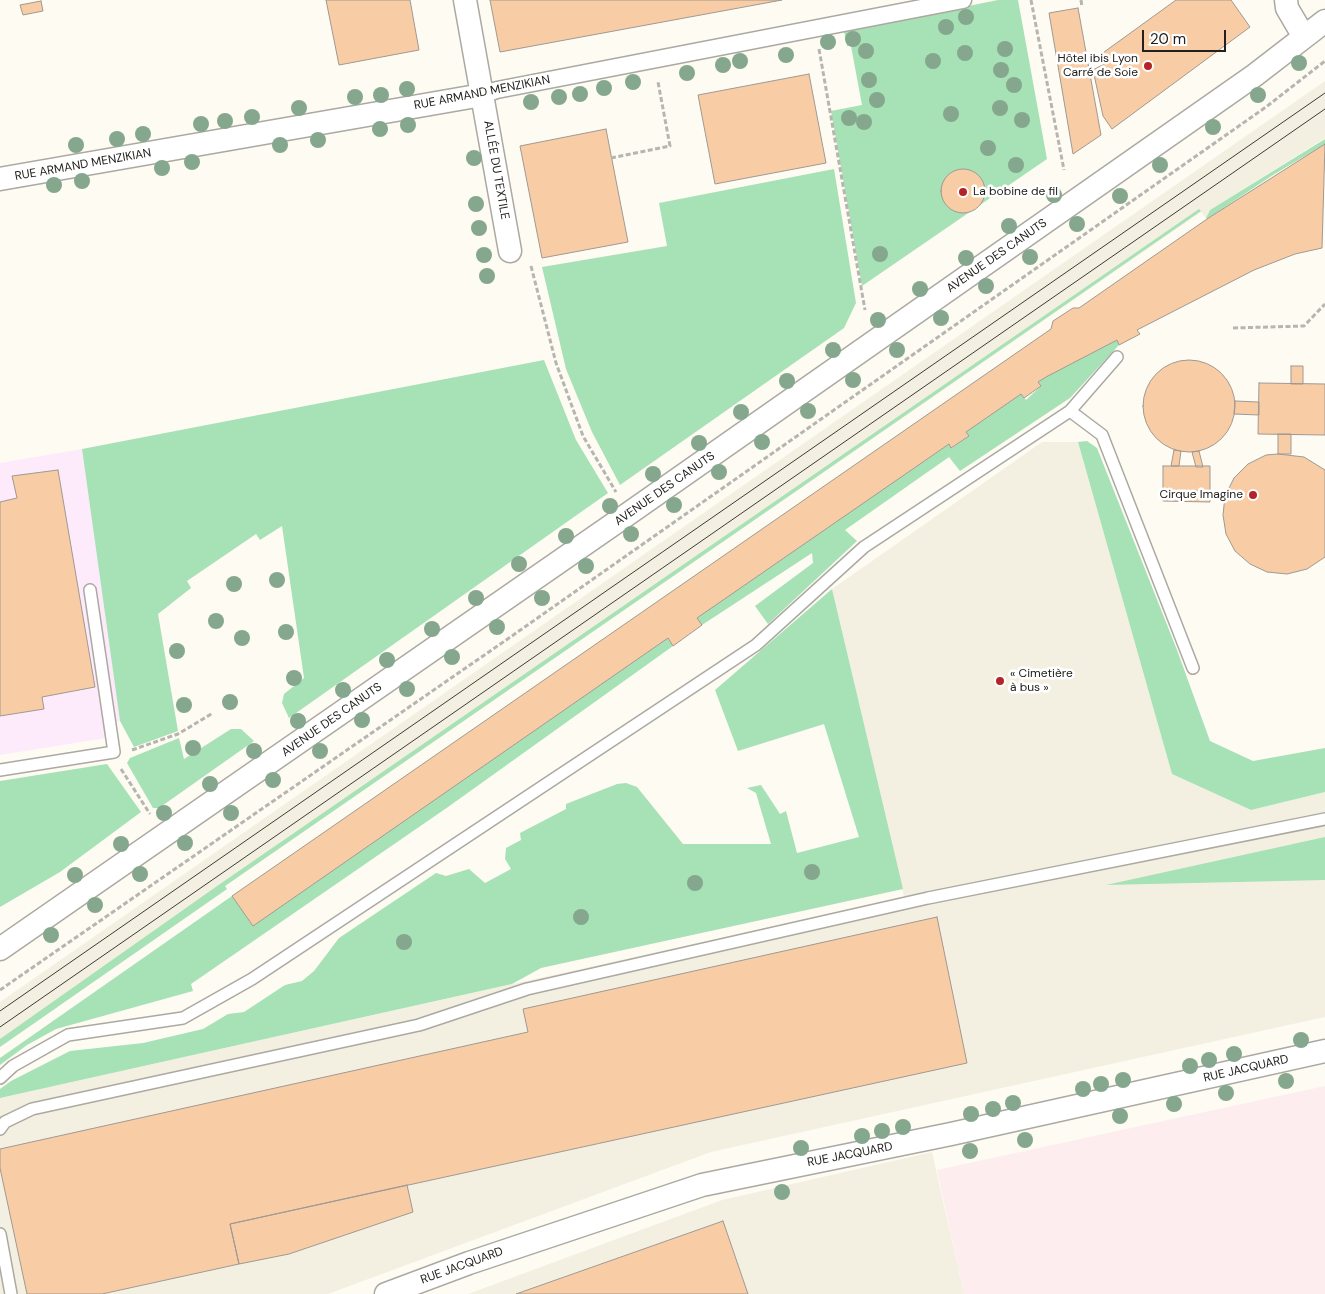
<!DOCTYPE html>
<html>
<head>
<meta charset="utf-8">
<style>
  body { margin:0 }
  #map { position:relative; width:1325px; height:1294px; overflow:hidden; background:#fefbf3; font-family:"DM Sans",sans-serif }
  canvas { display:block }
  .scale { position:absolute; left:1142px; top:30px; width:84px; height:22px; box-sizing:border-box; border:2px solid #22211e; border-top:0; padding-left:6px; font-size:15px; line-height:18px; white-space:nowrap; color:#22211e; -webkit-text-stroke:4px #fff; paint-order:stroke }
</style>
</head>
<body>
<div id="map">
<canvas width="1325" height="1294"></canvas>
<div class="scale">20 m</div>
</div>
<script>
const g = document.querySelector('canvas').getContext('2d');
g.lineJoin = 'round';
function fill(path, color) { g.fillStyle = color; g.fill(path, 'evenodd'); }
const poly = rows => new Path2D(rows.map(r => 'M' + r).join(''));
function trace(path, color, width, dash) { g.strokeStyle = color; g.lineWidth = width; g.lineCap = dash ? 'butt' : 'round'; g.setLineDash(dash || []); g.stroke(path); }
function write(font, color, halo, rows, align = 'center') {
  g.font = font + ' "DM Sans",sans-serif'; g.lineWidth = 5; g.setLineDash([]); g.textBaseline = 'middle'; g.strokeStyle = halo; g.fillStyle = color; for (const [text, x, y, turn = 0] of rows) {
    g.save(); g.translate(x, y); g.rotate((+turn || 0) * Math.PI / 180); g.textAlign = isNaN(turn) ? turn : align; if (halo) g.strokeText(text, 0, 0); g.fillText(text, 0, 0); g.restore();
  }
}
const commercial = poly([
  [1325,1086,1325,1294,964,1294,937,1170]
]);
const built = poly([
  [1325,81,1325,138,1210,210,1206,218,1201,212,225,886,227,889,0,1047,0,1002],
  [1042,442,1078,442,1172,774,1251,810,1325,792,1325,1017,711,1152,328,1294,0,1294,0,1098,904,897,832,589],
  [932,1152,964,1294,468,1294,722,1200]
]);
const education = poly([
  [82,449,120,721,104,724,106,738,0,755,0,463]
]);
const green = poly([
  [998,0,1018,0,1047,159,862,286,831,111,862,105,851,46,847,46,844,31],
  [1325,139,1325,144,1273,175,1207,219,1206,218,1210,210],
  [834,169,856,303,844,328,620,485,592,432,566,369,542,267,667,246,659,203],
  [1199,209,1201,211,225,886,227,889,0,1047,0,1039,220,884],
  [1117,340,1119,345,1070,398,960,471,949,457,845,530,857,541,768,624,755,606,813,563,812,553,702,625,697,618,949,444,952,448,969,436,966,432,1021,394,1026,400,1041,386,1038,382,1046,377],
  [544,360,576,440,608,493,289,718,282,703,284,694,304,678,282,526,260,540,256,534,187,581,191,588,158,614,178,731,134,747,120,721,82,449],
  [1087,441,1097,448,1177,650,1210,741,1253,761,1325,748,1325,792,1251,810,1172,774,1078,442],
  [832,589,903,889,541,968,512,984,0,1098,0,1089,11,1081,70,1051,143,1043,203,1029,228,1014,244,1012,285,985,302,981,314,971,339,938,436,873,446,876,469,869,485,883,511,869,505,859,506,848,521,840,520,833,566,809,566,804,617,784,626,783,637,787,683,844,771,844,756,793,747,788,761,785,780,814,786,811,797,853,859,837,824,724,738,751,715,690],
  [668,638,673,646,448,807,191,984,193,991,56,1029,27,1045,0,1065,0,1058,232,896,253,926],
  [231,729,241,729,254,741,159,808,153,808,127,763,130,758,179,738,184,759],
  [107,764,141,812,60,872,0,907,0,781],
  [1325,837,1325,880,1106,885]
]);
const building = poly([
  [326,0,410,0,419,50,339,65,326,0],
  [490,0,782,0,500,52,490,0],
  [1176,0,1231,0,1250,27,1112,129,1103,116,1093,70,1106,63,1100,55,1176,0],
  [41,1,43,11,23,15,20,5,41,1],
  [1078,8,1101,135,1073,154,1049,13,1078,8],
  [809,74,826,163,715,184,698,95,809,74],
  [606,129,628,242,542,258,520,146,606,129],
  [1325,144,1322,248,1295,254,1254,270,1137,330,1140,334,1119,345,1117,340,1046,377,1038,382,1041,386,1024,398,1021,394,966,432,969,436,951,448,949,444,697,618,702,625,673,646,668,638,253,926,232,896,1051,329,1053,321,1073,308,1079,308,1207,219,1325,144],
  '941 191a22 22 0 1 1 44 0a22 22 0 1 1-44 0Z',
  '1143 406a46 46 0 1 1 92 0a46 46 0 1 1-92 0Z',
  [1291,366,1303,366,1303,384,1291,384,1291,366],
  [1259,383,1325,384,1325,435,1258,434,1259,383],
  [1235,401,1259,402,1259,415,1234,414,1235,401],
  [1278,434,1291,434,1291,454,1278,454,1278,434],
  [1174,450,1181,451,1179,466,1171,466,1174,450],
  [1199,451,1203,467,1196,467,1192,452,1199,451],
  [1278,454,1304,457,1325,470,1325,557,1307,569,1287,574,1267,572,1250,564,1235,551,1226,534,1223,515,1225,496,1234,478,1248,464,1266,455,1278,454],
  [1163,466,1210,466,1210,502,1163,501,1163,466],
  [58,470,95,687,42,697,44,709,0,716,0,502,17,498,12,476,58,470],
  [937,917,967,1063,230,1224,239,1264,102,1294,27,1294,0,1168,0,1149,528,1032,523,1009,937,917],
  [407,1185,413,1212,289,1254,239,1264,230,1224,407,1185],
  [723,1221,748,1294,516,1294,723,1221]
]);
const path = poly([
  [1031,0,1064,170],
  [1081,0,1082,7],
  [819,49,865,310],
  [611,158,670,146,658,82],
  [531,266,556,363,583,436,616,492],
  [1233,328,1304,326,1325,304],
  [132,750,178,734,213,713],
  [121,769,150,814],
  [0,990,509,638,1266,107,1325,61]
]);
const service = poly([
  [1070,411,1102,435,1193,668],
  [0,770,114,752,90,590],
  [0,1078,13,1066,68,1035,183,1018,252,979,756,645,864,547,1070,411,1117,357],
  [0,1129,5,1122,32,1109,419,1025,527,989,928,898,1325,819],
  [0,1234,11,1294]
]);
const pedestrian = poly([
  [482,95,497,90,963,0]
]);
const minor = poly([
  [465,0,510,251],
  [1286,0,1287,8,1304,37],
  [0,179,482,95],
  [0,949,628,514,1255,75,1325,21],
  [386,1294,469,1263,702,1185,951,1134,1325,1051]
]);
const tram = poly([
  [0,1011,1325,93],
  [0,1027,1325,109]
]);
const trees = [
  [966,17],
  [946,27],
  [853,39],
  [828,42],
  [1005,49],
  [866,51],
  [965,53],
  [786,55],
  [740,61],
  [933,61],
  [1299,63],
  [723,65],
  [1001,70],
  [687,73],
  [869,80],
  [633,82],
  [1014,85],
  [604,88],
  [407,89],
  [580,94],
  [381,95],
  [1258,95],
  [355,97],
  [559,97],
  [877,100],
  [531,102],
  [299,108],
  [1000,108],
  [951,114],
  [252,117],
  [849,118],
  [1022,120],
  [225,121],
  [864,122],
  [201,124],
  [408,125],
  [1213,127],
  [380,129],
  [143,134],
  [117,139],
  [318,140],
  [76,145],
  [280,145],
  [988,148],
  [474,158],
  [192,162],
  [1016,165],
  [1160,165],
  [162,168],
  [82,181],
  [54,185],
  [1054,195],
  [1120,196],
  [476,204],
  [1077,224],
  [1009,226],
  [479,228],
  [880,254],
  [484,255],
  [1030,257],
  [966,258],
  [487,276],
  [986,286],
  [920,289],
  [941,318],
  [878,320],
  [833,350],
  [897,350],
  [853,380],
  [787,381],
  [808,411],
  [741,412],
  [762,442],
  [699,443],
  [719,472],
  [653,474],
  [674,505],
  [610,506],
  [631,534],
  [566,536],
  [519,564],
  [586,566],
  [277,580],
  [234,584],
  [476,598],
  [542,598],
  [216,621],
  [497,627],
  [432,629],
  [286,632],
  [242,638],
  [177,651],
  [452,657],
  [387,660],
  [294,678],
  [407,689],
  [343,690],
  [230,702],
  [184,705],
  [362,720],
  [298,721],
  [193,748],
  [254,751],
  [320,751],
  [273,780],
  [210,784],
  [164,813],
  [231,813],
  [185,843],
  [121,844],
  [812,872],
  [140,874],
  [75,875],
  [695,883],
  [95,905],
  [581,917],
  [51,935],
  [404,942],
  [1301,1040],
  [1234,1054],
  [1209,1060],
  [1190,1066],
  [1123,1080],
  [1286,1081],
  [1101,1084],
  [1083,1089],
  [1226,1093],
  [1013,1103],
  [1174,1104],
  [993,1109],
  [971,1114],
  [1120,1116],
  [903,1127],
  [882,1131],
  [862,1136],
  [1025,1140],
  [801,1148],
  [970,1151],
  [782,1192]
];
const markers = [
  [1148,66,5,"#b42328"],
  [963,192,5,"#b42328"],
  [1253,495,5,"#b42328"],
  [1000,681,5,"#b42328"]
];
const poiNames = [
  ["Hôtel ibis Lyon",1138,59],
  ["Carré de Soie",1138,73],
  ["La bobine de fil",973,192,"left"],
  ["Cirque Imagine",1243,495],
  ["« Cimetière",1010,674,"left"],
  ["à bus »",1010,688,"left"]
];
const streetNames = [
  ["RUE ARMAND MENZIKIAN",482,93,-11],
  ["RUE ARMAND MENZIKIAN",83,165,-10],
  ["ALLÉE DU TEXTILE",496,170,80],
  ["AVENUE DES CANUTS",997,256,-35],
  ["AVENUE DES CANUTS",665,489,-35],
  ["AVENUE DES CANUTS",332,720,-35],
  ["RUE JACQUARD",1246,1069,-13],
  ["RUE JACQUARD",850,1155,-11],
  ["RUE JACQUARD",462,1266,-20]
];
fill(commercial, '#fdedee');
fill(built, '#f4f0e1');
fill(education, '#fdebfc');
fill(green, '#a7e1b6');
fill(building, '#f8cda5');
trace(building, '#9f9993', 1);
trace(service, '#aba9a1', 14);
trace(pedestrian, '#aba9a1', 19);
trace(minor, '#aba9a1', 25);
trace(path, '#b7b5af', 3, [5, 2.5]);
trace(service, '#fff', 11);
trace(pedestrian, '#fff', 16);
trace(minor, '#fff', 22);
trace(tram, '#3d3c38', 1);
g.fillStyle = '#84a78d';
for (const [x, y] of trees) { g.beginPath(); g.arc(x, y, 8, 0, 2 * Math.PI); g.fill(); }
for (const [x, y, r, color] of markers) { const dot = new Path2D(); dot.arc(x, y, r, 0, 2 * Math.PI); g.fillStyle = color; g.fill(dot); trace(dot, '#fff', 2); }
write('12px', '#22211e', '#fff', poiNames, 'right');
write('12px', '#22211e', '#fff', streetNames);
</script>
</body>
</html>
